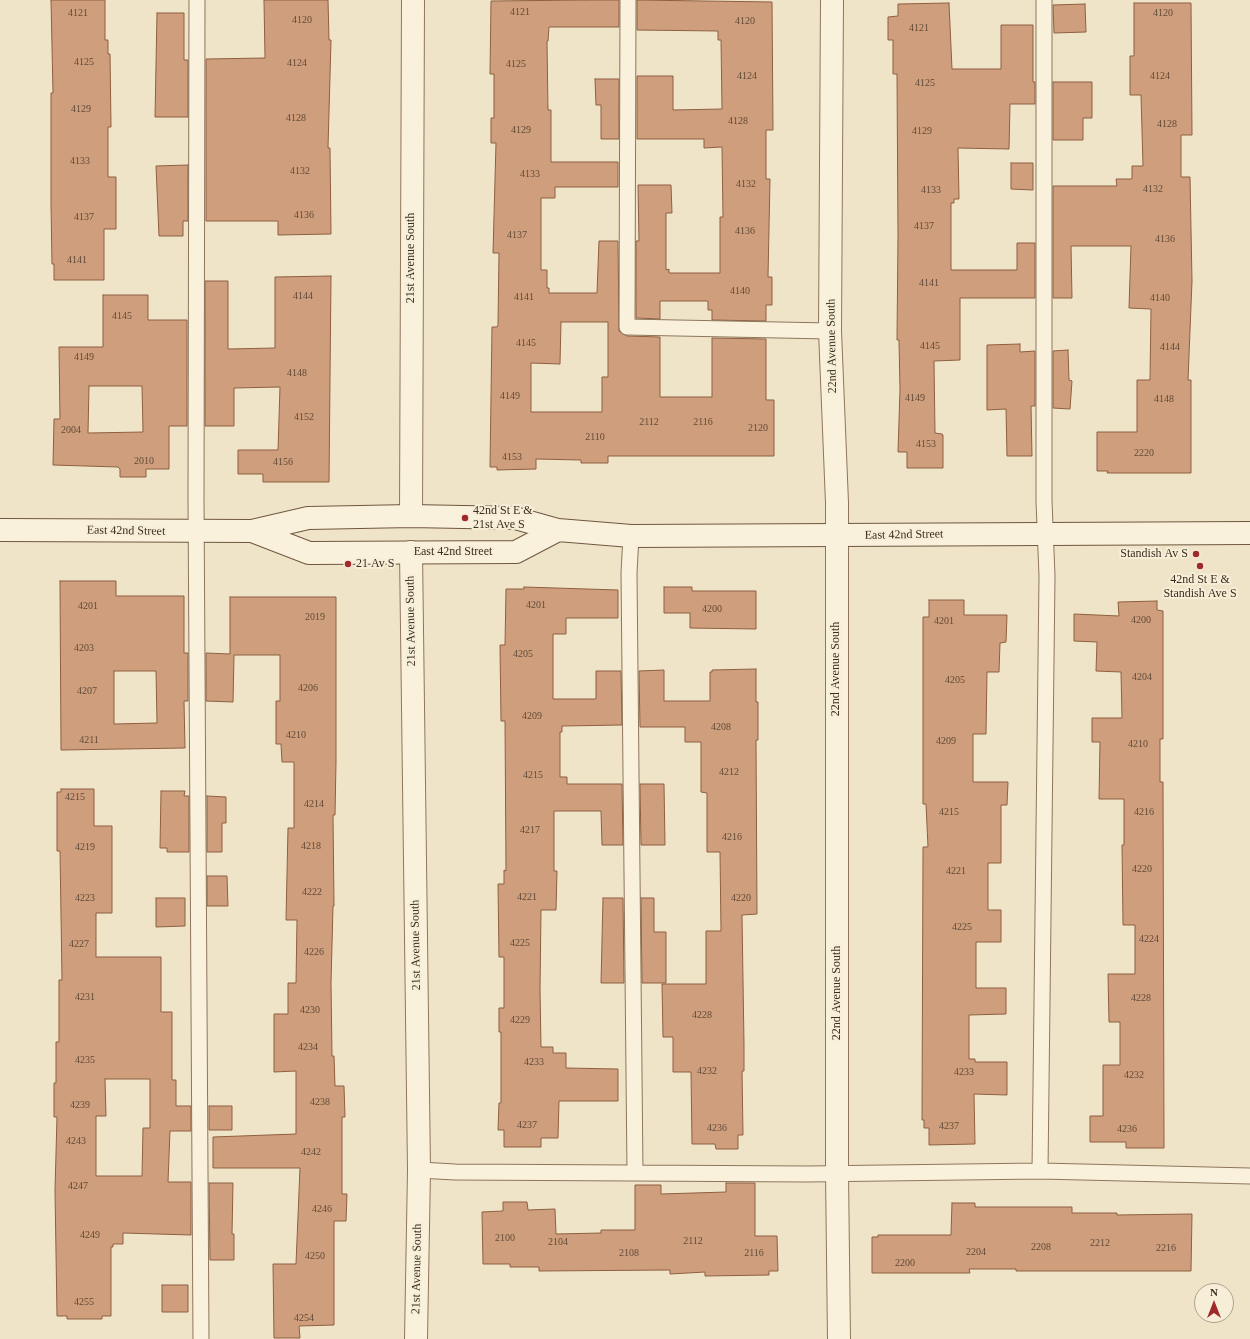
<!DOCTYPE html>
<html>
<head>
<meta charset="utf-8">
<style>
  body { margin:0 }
  #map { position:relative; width:1250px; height:1339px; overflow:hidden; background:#f0e4c8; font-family:Georgia,serif }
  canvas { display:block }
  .north { position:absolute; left:1194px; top:1283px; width:40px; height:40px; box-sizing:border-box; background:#f7eed8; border:1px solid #ada18e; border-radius:50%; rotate:0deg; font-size:11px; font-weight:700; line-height:16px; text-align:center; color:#3d2e20 }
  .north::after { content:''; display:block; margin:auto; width:14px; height:18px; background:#9e2a2b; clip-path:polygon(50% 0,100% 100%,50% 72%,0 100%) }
</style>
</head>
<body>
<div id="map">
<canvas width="1250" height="1339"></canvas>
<div class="north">N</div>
</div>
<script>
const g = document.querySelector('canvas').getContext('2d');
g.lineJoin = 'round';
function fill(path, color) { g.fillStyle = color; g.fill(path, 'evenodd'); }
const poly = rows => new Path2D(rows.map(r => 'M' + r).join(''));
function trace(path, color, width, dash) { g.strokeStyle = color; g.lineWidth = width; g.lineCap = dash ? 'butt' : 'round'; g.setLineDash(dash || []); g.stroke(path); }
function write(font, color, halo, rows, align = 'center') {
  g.font = font + ' Georgia,serif'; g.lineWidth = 4; g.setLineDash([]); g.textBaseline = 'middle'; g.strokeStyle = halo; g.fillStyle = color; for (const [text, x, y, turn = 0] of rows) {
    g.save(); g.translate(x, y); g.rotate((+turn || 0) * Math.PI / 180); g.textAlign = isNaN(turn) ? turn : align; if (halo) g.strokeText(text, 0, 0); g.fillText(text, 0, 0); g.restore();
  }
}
const building = poly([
  [51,0,105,0,105,40,108,40,108,54,110,54,111,127,108,127,108,177,116,177,116,229,104,229,104,280,54,280,54,264,52,264,51,205,51,93,53,93,51,0],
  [264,0,328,0,329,40,331,40,328,148,330,148,331,234,278,235,278,221,206,221,206,59,265,58,264,0],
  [585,0,619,0,619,27,549,27,548,41,547,41,548,110,551,110,551,162,618,162,618,187,555,187,555,198,541,198,541,270,547,270,547,288,549,288,549,293,597,293,599,241,618,241,619,331,627,336,660,337,660,397,712,397,712,338,766,339,766,400,774,400,774,456,608,456,608,463,581,463,581,460,536,459,536,469,497,470,497,467,490,467,492,327,497,327,498,325,499,253,493,253,496,143,491,143,491,118,494,118,494,74,490,74,491,1,585,0],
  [561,322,608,322,608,377,602,377,602,412,531,412,531,363,560,364,561,322],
  [637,0,772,2,773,130,766,130,766,179,770,179,768,277,772,277,772,305,766,305,766,321,712,320,712,310,708,310,708,301,660,301,660,319,636,318,636,241,639,241,638,185,671,185,672,213,666,213,666,270,669,269,669,273,720,273,720,217,723,217,722,147,704,148,704,139,637,139,637,76,673,76,673,110,722,109,721,40,718,40,718,31,637,30,637,0],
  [949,3,952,69,1001,69,1001,25,1033,25,1033,82,1035,82,1035,104,1010,104,1009,149,958,148,959,199,954,199,954,203,951,203,951,270,1017,270,1017,243,1035,243,1035,298,960,298,960,360,934,361,935,433,942,434,943,435,943,468,907,468,907,452,898,452,900,390,899,340,897,340,898,236,897,74,893,74,893,40,888,40,888,17,898,16,898,4,949,3],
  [1134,3,1191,3,1192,135,1181,135,1181,177,1190,177,1192,281,1188,380,1191,380,1191,473,1107,473,1108,471,1097,471,1097,432,1137,432,1137,380,1150,380,1151,309,1129,308,1131,246,1071,246,1072,298,1053,298,1053,186,1117,186,1116,179,1132,179,1132,166,1143,166,1141,95,1130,95,1130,56,1134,56,1134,3],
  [1085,4,1086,32,1054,33,1053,5,1085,4],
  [157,13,184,13,184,60,188,60,188,117,155,117,157,13],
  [595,79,619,79,619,139,601,139,601,105,596,105,595,79],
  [1053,82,1092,82,1092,118,1083,118,1083,140,1053,140,1053,82],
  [1011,163,1033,163,1033,190,1011,189,1011,163],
  [188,165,188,221,183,221,183,236,159,236,156,166,188,165],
  [331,276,329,482,263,482,263,474,238,474,238,450,278,450,280,387,234,388,234,426,205,426,205,281,228,281,228,349,275,348,275,277,331,276],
  [103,295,148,295,148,320,187,320,187,426,169,426,169,469,146,469,146,477,120,477,120,469,118,467,53,465,54,419,60,419,59,347,103,347,103,295],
  [89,386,142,386,143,432,88,433,89,386],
  [1020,344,1020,352,1035,351,1035,406,1031,406,1032,456,1007,456,1006,409,987,410,987,345,1020,344],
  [1068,350,1069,380,1072,381,1070,409,1053,408,1053,351,1068,350],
  [60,581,116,581,116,596,184,596,184,653,188,653,188,701,184,701,185,748,61,750,60,581],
  [114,671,156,671,157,723,114,724,114,671],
  [524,587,618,590,618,618,566,618,566,634,553,634,553,699,596,699,596,671,621,671,622,725,562,726,562,732,560,732,560,777,567,777,567,784,622,784,623,845,602,845,601,811,554,811,554,871,557,871,556,910,541,910,540,989,541,1047,553,1047,553,1053,566,1053,566,1068,618,1069,618,1101,559,1101,558,1138,541,1138,541,1147,504,1147,504,1130,498,1130,499,1103,501,1103,501,1032,499,1032,499,1008,504,1008,504,957,499,957,498,884,504,884,504,870,506,871,505,721,501,721,500,645,505,645,506,589,524,589,524,587],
  [664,587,692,587,692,591,756,591,756,629,690,628,690,613,664,613,664,587],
  [230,597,336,597,336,762,335,815,333,815,334,906,333,906,331,983,332,1056,334,1056,335,1086,344,1086,345,1117,342,1117,342,1194,347,1194,346,1221,334,1221,334,1325,299,1326,300,1338,274,1338,273,1264,296,1264,300,1168,213,1168,213,1137,296,1134,296,1071,274,1072,274,1014,288,1014,288,983,296,983,297,920,286,920,288,828,294,828,294,762,282,762,281,744,276,744,276,701,280,701,280,655,234,655,233,702,206,701,206,653,230,654,230,597],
  [929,600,964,600,964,615,1007,615,1006,642,1000,643,999,672,987,672,986,734,973,734,973,782,1008,782,1007,805,1001,805,1001,863,988,863,988,910,1001,910,1001,942,976,942,976,988,1006,988,1006,1014,969,1015,969,1059,975,1059,975,1062,1007,1062,1007,1095,974,1094,975,1144,929,1145,929,1128,924,1128,924,1120,922,1120,923,847,928,847,926,804,923,804,923,617,929,617,929,600],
  [1157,601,1157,610,1163,611,1163,739,1160,739,1160,782,1163,782,1164,1148,1126,1148,1126,1142,1090,1142,1090,1116,1103,1116,1103,1065,1120,1065,1120,1022,1109,1022,1108,974,1135,974,1135,925,1123,925,1122,845,1124,845,1124,799,1099,799,1100,742,1092,742,1092,718,1122,718,1121,672,1096,671,1097,642,1074,641,1074,614,1119,616,1118,602,1157,601],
  [756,669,756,702,758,702,758,740,756,740,757,914,742,915,744,1045,744,1071,742,1071,743,1135,738,1135,738,1149,716,1149,715,1144,692,1144,691,1072,673,1072,673,1037,663,1037,662,984,706,984,706,931,721,931,720,852,707,852,707,793,701,792,701,742,685,742,685,727,640,727,639,671,664,670,664,701,710,701,710,672,712,672,712,670,756,669],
  [640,784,664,784,665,845,641,845,640,784],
  [61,789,94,789,94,826,112,826,112,913,96,913,96,957,161,957,161,1012,172,1012,172,1080,176,1080,176,1106,191,1106,191,1131,170,1131,168,1182,191,1182,191,1235,123,1233,123,1244,113,1244,113,1247,111,1247,111,1316,102,1316,102,1319,67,1319,67,1316,57,1316,55,1190,57,1117,54,1117,54,1083,56,1083,56,1042,59,1042,59,980,62,980,60,851,57,851,57,792,61,792,61,789],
  [105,1079,150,1079,150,1128,143,1128,142,1176,96,1176,96,1116,106,1116,105,1079],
  [161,791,185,791,184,796,189,796,189,852,167,852,167,848,160,848,161,791],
  [207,796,226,797,226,823,222,823,222,852,207,852,207,796],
  [207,876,227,876,228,906,207,906,207,876],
  [156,898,185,898,185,926,156,927,156,898],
  [603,898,623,898,624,983,601,983,603,898],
  [641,898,654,898,654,932,666,932,666,983,642,983,641,898],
  [209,1106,232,1106,232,1130,209,1130,209,1106],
  [209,1183,233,1183,232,1234,234,1234,234,1260,210,1260,209,1183],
  [726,1183,755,1183,755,1236,777,1236,778,1271,769,1271,769,1275,705,1276,705,1272,670,1274,670,1270,539,1271,539,1267,510,1267,510,1264,483,1264,482,1212,503,1211,503,1202,527,1202,528,1210,555,1209,556,1234,601,1233,601,1230,635,1230,635,1185,661,1185,661,1194,726,1192,726,1183],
  [952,1203,975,1203,975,1207,1072,1207,1072,1213,1117,1213,1117,1215,1192,1214,1191,1271,1016,1271,1016,1269,969,1269,970,1273,872,1273,872,1237,878,1237,878,1235,951,1235,952,1203],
  [162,1285,188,1285,188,1312,162,1312,162,1285]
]);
const lane = poly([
  [197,0,196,498,201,1339],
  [628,0,627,327,830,331],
  [631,536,629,573,635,1173],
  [419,1170,455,1172,808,1174,1040,1171,1250,1176],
  [1040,1171,1047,576,1044,501,1044,0]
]);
const street = poly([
  [832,0,830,331,837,503,837,1173,839,1339],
  [411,516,413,0],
  [411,552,419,1170,416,1339]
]);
const secondary = poly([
  [0,530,252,531,308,518,411,516,515,518,558,530,631,536,1250,533],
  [252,531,309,553,516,552,558,530]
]);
const markers = [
  [465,518,4,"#9e2a2b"],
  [1196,554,4,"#9e2a2b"],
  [348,564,4,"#9e2a2b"],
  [1200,566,4,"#9e2a2b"]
];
const numberNames = [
  ["4121",520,12],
  ["4121",78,13],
  ["4120",1163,13],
  ["4120",302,20],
  ["4120",745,21],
  ["4121",919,28],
  ["4125",84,62],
  ["4124",297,63],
  ["4125",516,64],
  ["4124",747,76],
  ["4124",1160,76],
  ["4125",925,83],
  ["4129",81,109],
  ["4128",296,118],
  ["4128",738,121],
  ["4128",1167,124],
  ["4129",521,130],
  ["4129",922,131],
  ["4133",80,161],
  ["4132",300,171],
  ["4133",530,174],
  ["4132",746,184],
  ["4132",1153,189],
  ["4133",931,190],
  ["4136",304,215],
  ["4137",84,217],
  ["4137",924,226],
  ["4136",745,231],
  ["4137",517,235],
  ["4136",1165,239],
  ["4141",77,260],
  ["4141",929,283],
  ["4140",740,291],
  ["4144",303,296],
  ["4141",524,297],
  ["4140",1160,298],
  ["4145",122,316],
  ["4145",526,343],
  ["4145",930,346],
  ["4144",1170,347],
  ["4149",84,357],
  ["4148",297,373],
  ["4149",510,396],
  ["4149",915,398],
  ["4148",1164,399],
  ["4152",304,417],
  ["2112",649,422],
  ["2116",703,422],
  ["2120",758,428],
  ["2004",71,430],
  ["2110",595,437],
  ["4153",926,444],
  ["2220",1144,453],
  ["4153",512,457],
  ["2010",144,461],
  ["4156",283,462],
  ["4201",536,605],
  ["4201",88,606],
  ["4200",712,609],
  ["2019",315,617],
  ["4200",1141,620],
  ["4201",944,621],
  ["4203",84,648],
  ["4205",523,654],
  ["4204",1142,677],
  ["4205",955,680],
  ["4206",308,688],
  ["4207",87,691],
  ["4209",532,716],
  ["4208",721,727],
  ["4210",296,735],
  ["4211",89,740],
  ["4209",946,741],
  ["4210",1138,744],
  ["4212",729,772],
  ["4215",533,775],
  ["4215",75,797],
  ["4214",314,804],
  ["4215",949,812],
  ["4216",1144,812],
  ["4217",530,830],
  ["4216",732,837],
  ["4218",311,846],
  ["4219",85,847],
  ["4220",1142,869],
  ["4221",956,871],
  ["4222",312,892],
  ["4221",527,897],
  ["4223",85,898],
  ["4220",741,898],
  ["4225",962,927],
  ["4224",1149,939],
  ["4225",520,943],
  ["4227",79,944],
  ["4226",314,952],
  ["4231",85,997],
  ["4228",1141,998],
  ["4230",310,1010],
  ["4228",702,1015],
  ["4229",520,1020],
  ["4234",308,1047],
  ["4235",85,1060],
  ["4233",534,1062],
  ["4232",707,1071],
  ["4233",964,1072],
  ["4232",1134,1075],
  ["4238",320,1102],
  ["4239",80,1105],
  ["4237",527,1125],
  ["4237",949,1126],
  ["4236",717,1128],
  ["4236",1127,1129],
  ["4243",76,1141],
  ["4242",311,1152],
  ["4247",78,1186],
  ["4246",322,1209],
  ["4249",90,1235],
  ["2100",505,1238],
  ["2112",693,1241],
  ["2104",558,1242],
  ["2212",1100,1243],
  ["2208",1041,1247],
  ["2216",1166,1248],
  ["2204",976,1252],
  ["2108",629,1253],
  ["2116",754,1253],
  ["4250",315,1256],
  ["2200",905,1263],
  ["4255",84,1302],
  ["4254",304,1318]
];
const streetNames = [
  ["21st Avenue South",411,258,-90],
  ["22nd Avenue South",832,346,-91],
  ["East 42nd Street",126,531,1],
  ["East 42nd Street",904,535,-1],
  ["East 42nd Street",453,552],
  ["21st Avenue South",411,621,-91],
  ["22nd Avenue South",836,669,-90],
  ["21st Avenue South",416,945,-91],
  ["22nd Avenue South",837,993,-90],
  ["21st Avenue South",417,1269,-89]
];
const poiNames = [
  ["42nd St E &",473,511],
  ["21st Ave S",473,525],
  ["Standish Av S",1188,554,"right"],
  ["21 Av S",356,564],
  ["42nd St E &",1200,580,"center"],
  ["Standish Ave S",1200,594,"center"]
];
fill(building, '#cf9f7d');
trace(building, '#8d5f41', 1);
trace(lane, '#8d765c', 17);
trace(street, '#8d765c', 24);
trace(secondary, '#6f573f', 24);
trace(lane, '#faf1dc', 15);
trace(street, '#faf1dc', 22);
trace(secondary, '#faf1dc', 22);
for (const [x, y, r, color] of markers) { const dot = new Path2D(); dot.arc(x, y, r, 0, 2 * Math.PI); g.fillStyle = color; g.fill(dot); trace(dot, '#f7eed8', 1.5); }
write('10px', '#624a37', null, numberNames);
write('12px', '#3d2e20', '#f7eed8', streetNames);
write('12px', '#3d2e20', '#f7eed8', poiNames, 'left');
</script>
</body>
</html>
